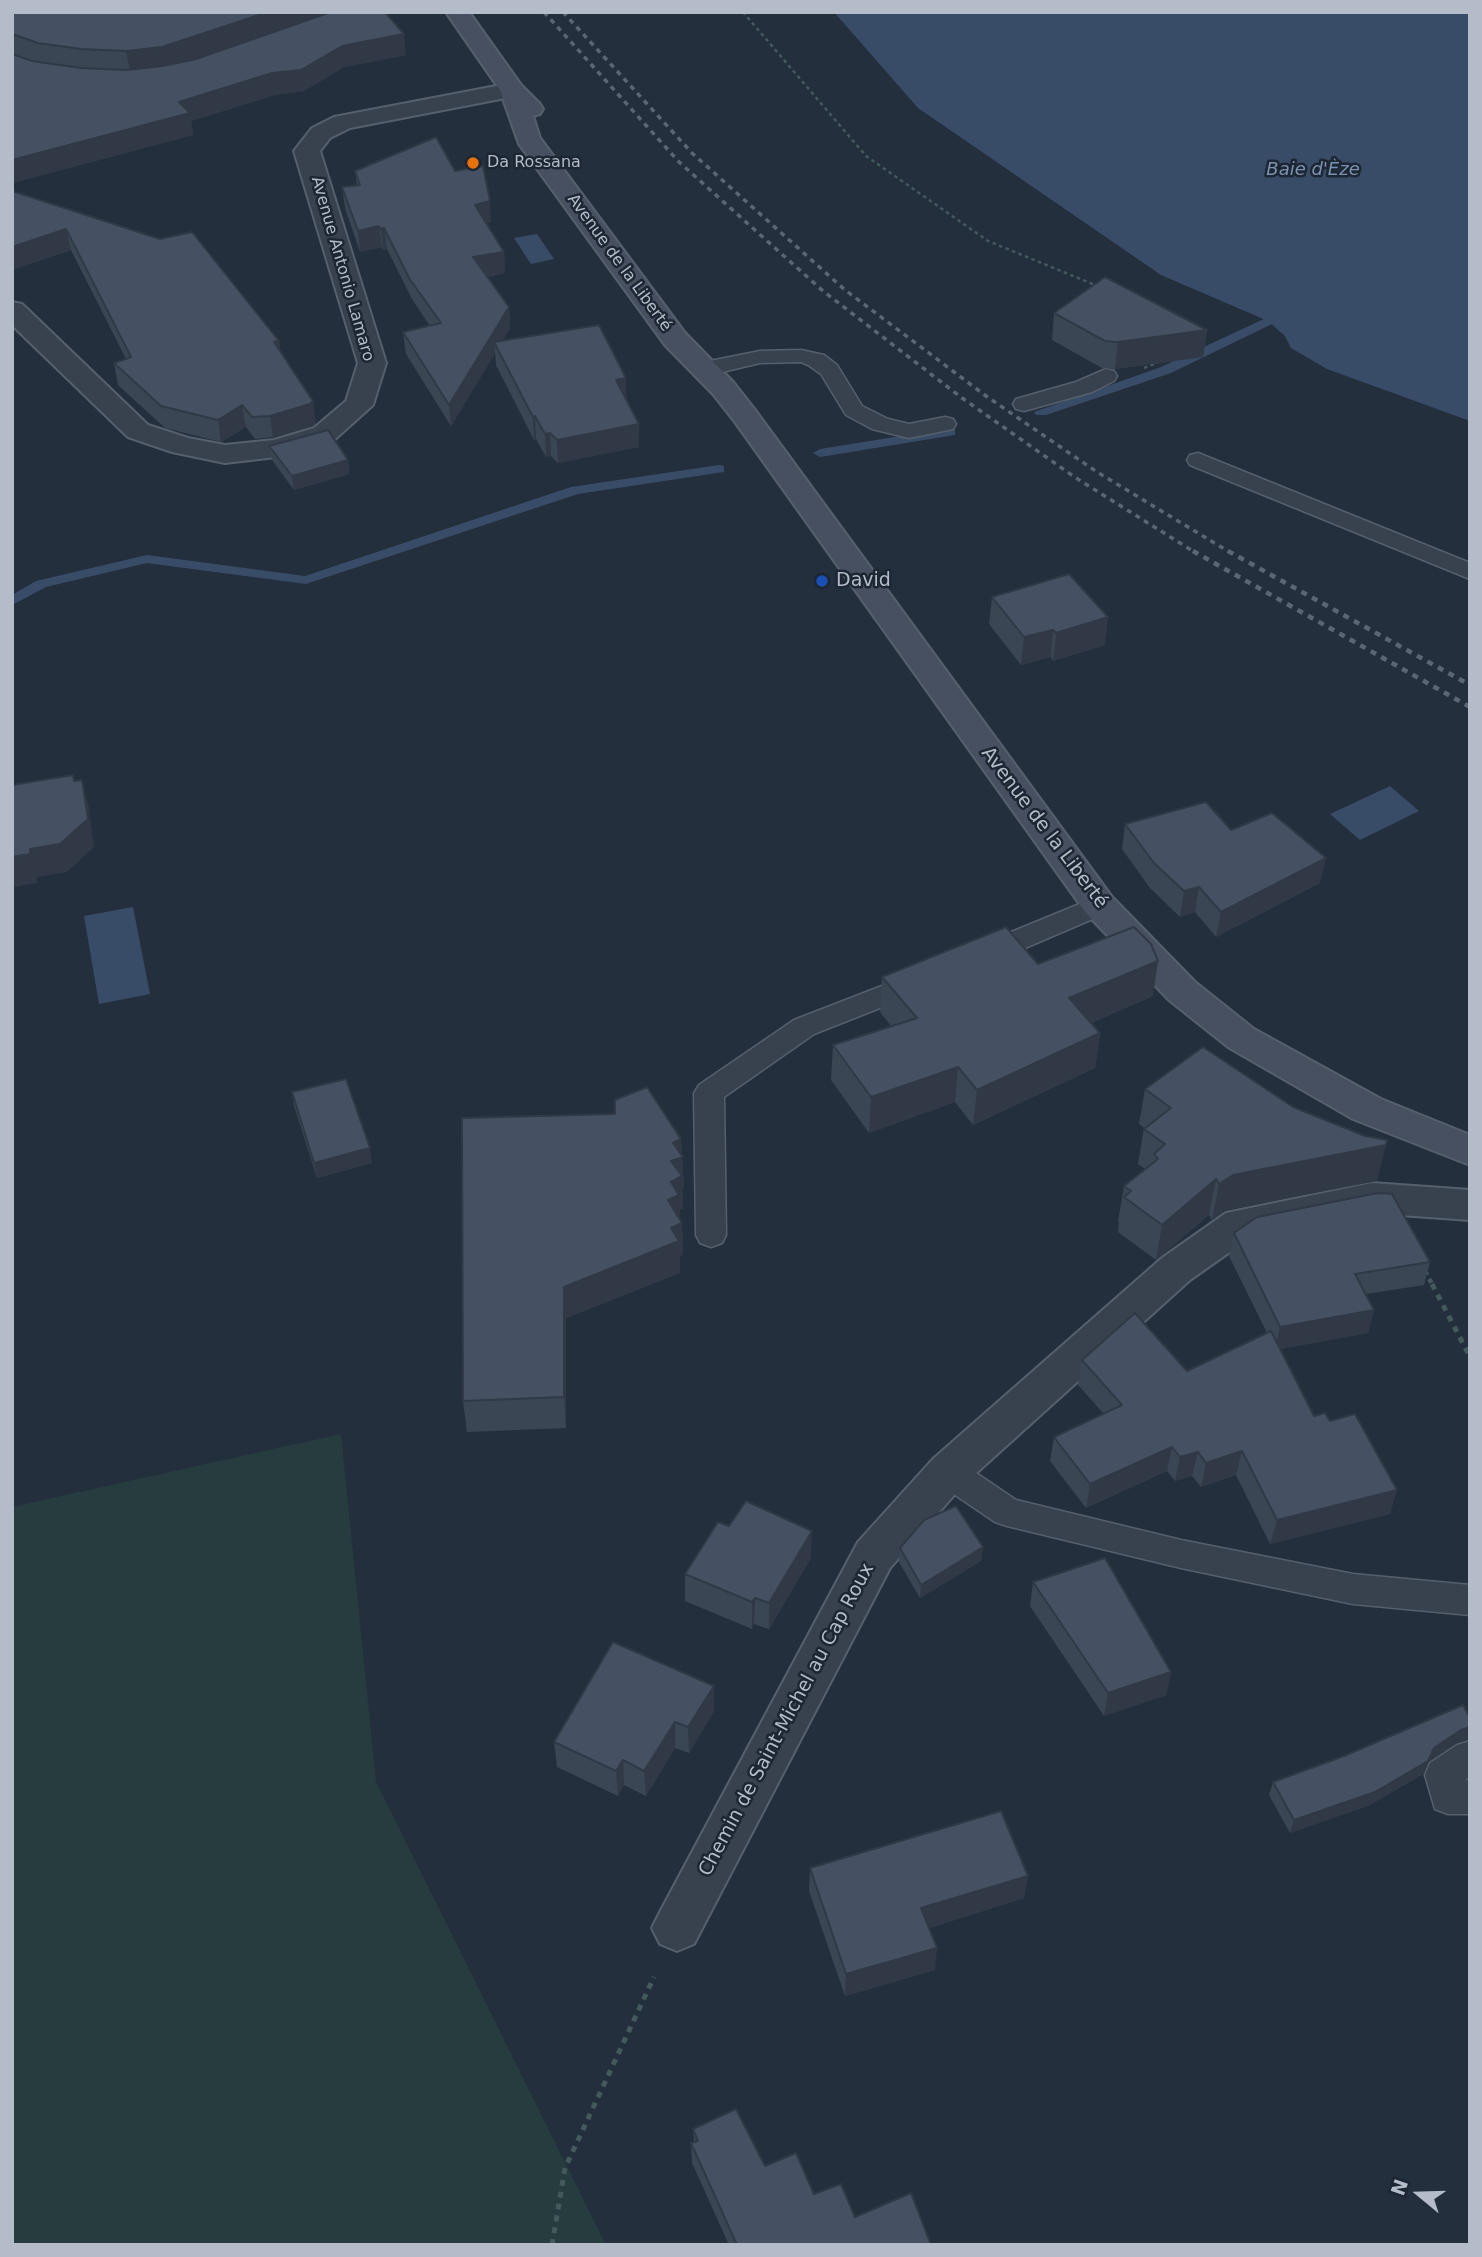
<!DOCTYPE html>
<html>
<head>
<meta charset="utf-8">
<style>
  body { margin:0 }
  #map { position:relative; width:1482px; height:2257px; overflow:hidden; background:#242f3e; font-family:"DejaVu Sans",sans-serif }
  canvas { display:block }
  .frame { position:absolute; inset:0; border:14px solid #b4bcc9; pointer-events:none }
  .north { position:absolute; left:1384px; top:2159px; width:70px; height:70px; -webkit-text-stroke:5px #1d2633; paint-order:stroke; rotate:289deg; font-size:19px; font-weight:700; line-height:28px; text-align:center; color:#b4bcc9 }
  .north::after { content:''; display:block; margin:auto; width:24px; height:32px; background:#b4bcc9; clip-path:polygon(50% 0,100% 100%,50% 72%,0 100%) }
</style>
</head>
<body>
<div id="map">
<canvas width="1482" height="2257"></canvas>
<div class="frame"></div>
<div class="north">N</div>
</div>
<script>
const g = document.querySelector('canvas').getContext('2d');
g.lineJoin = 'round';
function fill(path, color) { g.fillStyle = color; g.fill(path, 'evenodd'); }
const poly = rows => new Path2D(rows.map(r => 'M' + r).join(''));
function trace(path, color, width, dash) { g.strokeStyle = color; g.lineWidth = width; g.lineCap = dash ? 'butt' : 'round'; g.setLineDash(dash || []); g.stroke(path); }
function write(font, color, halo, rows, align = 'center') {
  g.font = font + ' "DejaVu Sans",sans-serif'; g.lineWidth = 5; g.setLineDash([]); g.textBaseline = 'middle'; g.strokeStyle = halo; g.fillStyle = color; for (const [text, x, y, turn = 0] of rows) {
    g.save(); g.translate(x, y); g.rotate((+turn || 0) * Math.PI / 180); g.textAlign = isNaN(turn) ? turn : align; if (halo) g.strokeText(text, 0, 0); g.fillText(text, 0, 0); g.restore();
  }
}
const green = poly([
  [341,1434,376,1782,606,2245,12,2245,12,1507]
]);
const water = poly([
  [834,12,1470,12,1470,421,1327,369,1291,348,1285,336,1268,321,1161,275,918,108],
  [537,234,554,259,531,264,514,238],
  [1390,786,1419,811,1360,840,1330,814],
  [133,907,150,994,99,1004,84,916]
]);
const stream = poly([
  [1268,317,1272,318,1272,324,1171,373,1046,415,1036,415,1034,412,1161,367,1268,317],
  [950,428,955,429,955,435,820,457,813,453,820,449,950,428],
  [719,465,724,466,724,472,578,494,306,584,147,563,46,587,12,605,12,595,36,581,147,555,305,576,571,487,719,465]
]);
const pathFar2 = poly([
  [743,12,866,156,988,241,1100,287],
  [1144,368,1161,361]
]);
const pathFar1 = poly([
  [1425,1271,1433,1286]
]);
const path = poly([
  [1432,1284,1470,1357],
  [552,2245,565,2168,654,1977]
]);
const lane = poly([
  [801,350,824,355,837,365,862,406,888,419,909,424,945,417,953,419,956,424,953,429,909,438,872,429,846,415,821,374,808,365,801,362,760,363,718,373,710,371,707,366,710,361,760,351,801,350],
  [1106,369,1114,371,1117,376,1114,381,1092,392,1024,411,1016,409,1013,404,1016,399,1076,382,1106,369],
  [1198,453,1470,563,1470,579,1190,465,1187,460,1190,455,1198,453],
  [1099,896,1109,898,1113,905,1109,912,990,963,980,966,970,963,966,956,970,949,1099,896],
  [918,972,928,975,932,982,928,989,814,1034,724,1097,726,1235,722,1243,711,1247,700,1243,696,1235,694,1093,699,1085,794,1020,918,972],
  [948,1458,960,1462,1016,1500,1181,1540,1353,1574,1470,1585,1470,1615,1353,1604,1181,1568,1007,1526,995,1522,936,1482,931,1472,936,1462,948,1458],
  [1470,1741,1470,1777,1465,1780,1470,1780,1470,1814,1448,1814,1435,1809,1425,1775,1430,1763,1457,1745,1470,1741]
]);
const street = poly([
  [512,83,521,85,524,90,521,95,350,128,330,138,320,151,386,363,373,405,334,440,276,457,225,463,172,452,128,437,12,325,12,302,22,304,148,425,188,438,225,445,274,440,314,428,346,401,358,363,294,151,312,128,334,117,512,83],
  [1372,1183,1470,1190,1470,1220,1372,1213,1251,1237,1190,1280,963,1485,890,1568,694,1944,677,1951,660,1944,652,1928,660,1912,858,1542,933,1459,1162,1258,1226,1213,1372,1183]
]);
const secondary = poly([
  [446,12,469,12,521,85,540,104,543,109,540,114,533,116,540,138,685,333,733,382,755,410,1112,897,1195,982,1254,1029,1381,1099,1470,1135,1470,1165,1353,1119,1228,1047,1169,1000,1086,913,735,422,713,394,665,345,519,144,500,90,446,12]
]);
const railFar1 = poly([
  [544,12,679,162,823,291,962,398,1076,478,1196,553],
  [563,12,692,153,845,290,986,396,1097,472,1231,553]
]);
const rail = poly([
  [1193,551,1470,707],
  [1228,551,1470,685]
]);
const wall = poly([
  [12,12,406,55,344,67,304,91,275,95,191,121,193,135,12,183],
  [355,171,455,171,491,222,487,223,504,252,505,273,487,277,509,307,510,328,502,341,627,401,639,424,639,447,558,463,551,456,546,457,536,439,534,440,496,365,495,353,451,426,406,354,403,332,430,326,412,299,387,249,383,250,382,247,360,252,345,208,342,187,357,185],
  [12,191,279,341,280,352,316,423,313,426,273,437,255,439,246,427,221,442,165,428,118,385,114,363,126,359,71,250,12,270],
  [1054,313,1207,330,1203,357,1115,369,1102,368,1052,340],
  [269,446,348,460,349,474,294,490,272,460],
  [992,597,1105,645,1053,661,1051,657,1021,665,989,624],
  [1125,824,1231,830,1320,883,1216,937,1195,912,1180,917,1150,888,1122,849],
  [1038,964,1153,996,1091,1023,1100,1033,1095,1068,973,1125,955,1102,869,1133,831,1080,833,1045,891,1026,880,1012,882,977],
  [1145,1089,1377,1181,1225,1210,1212,1220,1209,1215,1156,1260,1118,1232,1119,1222,1118,1221,1124,1186,1145,1169,1138,1164,1144,1128,1139,1124],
  [292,1092,372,1163,317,1178,294,1106],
  [615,1114,681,1139,684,1188,682,1189,683,1208,680,1209,680,1219,682,1223,683,1254,680,1256,680,1273,566,1318,566,1428,467,1432,463,1401],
  [1234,1233,1430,1262,1424,1285,1366,1294,1374,1310,1368,1333,1280,1349,1314,1416,1390,1514,1270,1544,1236,1475,1201,1487,1192,1476,1175,1481,1167,1471,1086,1508,1050,1461,1054,1437,1104,1414,1078,1385,1082,1360,1187,1371,1267,1333,1229,1256],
  [729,1526,811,1558,769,1629,754,1624,752,1629,685,1601,685,1574],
  [983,1547,981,1561,920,1598,899,1562,900,1548],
  [1033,1582,1171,1672,1166,1695,1104,1716,1030,1606],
  [714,1686,714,1711,689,1753,675,1748,646,1796,624,1785,618,1796,557,1767,554,1742],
  [1470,1718,1470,1735,1468,1739,1456,1743,1429,1761,1423,1774,1370,1805,1290,1833,1269,1795,1273,1782],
  [810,1868,1028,1876,1024,1898,929,1928,935,1970,845,1996,809,1891],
  [693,2129,765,2166,855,2217,931,2245,729,2245,692,2163,691,2143,694,2142]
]);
const shadedWall = poly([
  [268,12,346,12,165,68,130,72,126,51],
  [404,34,406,55,344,67,304,91,275,95,191,121,193,135,12,183,12,160,342,46],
  [490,201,491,222,477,226,475,205],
  [379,226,382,247,360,252,358,231],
  [384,228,387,249,383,250,381,229],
  [66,229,71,250,12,270,12,247],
  [504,252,505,273,475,279,473,257],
  [509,307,510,328,498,349,494,342,495,353,451,426,449,405],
  [1207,330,1203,357,1115,369,1118,342],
  [279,341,282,362,274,342],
  [626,378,627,401,616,380],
  [313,401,316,423,313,426,273,437,270,416],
  [242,405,246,427,221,442,218,420],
  [535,416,536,439,534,440,533,417],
  [639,424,639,447,558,463,557,440],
  [550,433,551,456,546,457,545,434],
  [348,460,349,474,294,490,292,476],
  [1108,617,1105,645,1053,661,1056,633],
  [1053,630,1051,657,1021,665,1024,637],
  [82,780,89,808,94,847,67,872,37,877,37,883,12,887,12,857,30,849],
  [1326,858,1320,883,1216,937,1221,912],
  [1199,887,1195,912,1180,917,1184,891],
  [1158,961,1153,996,1065,1034,1069,998],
  [1100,1033,1095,1068,973,1125,977,1090],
  [958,1067,955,1102,869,1133,871,1097],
  [681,1139,684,1188,682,1189,683,1208,680,1209,680,1224,682,1223,683,1254,680,1256,680,1273,566,1318,566,1428,564,1397,564,1287,668,1200,673,1143],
  [1386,1145,1377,1181,1225,1210,1212,1220,1219,1184,1233,1175],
  [370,1148,372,1163,317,1178,314,1163],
  [1216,1179,1209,1215,1156,1260,1162,1225],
  [1374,1310,1368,1333,1275,1350,1280,1327],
  [1172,1447,1167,1471,1086,1508,1090,1484],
  [1242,1451,1236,1475,1201,1487,1206,1463],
  [1198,1452,1192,1476,1175,1481,1180,1457],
  [1397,1490,1390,1514,1270,1544,1277,1520],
  [812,1531,811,1558,769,1629,769,1603],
  [983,1547,981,1561,920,1598,921,1585],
  [755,1598,754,1624,752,1629,752,1602],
  [1171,1672,1166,1695,1104,1716,1108,1693],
  [714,1686,714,1711,689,1753,688,1727],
  [675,1722,675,1748,646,1796,644,1771],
  [1470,1727,1470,1735,1468,1739,1456,1743,1429,1761,1423,1774,1370,1805,1290,1833,1294,1820,1434,1748,1461,1730],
  [623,1760,624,1785,618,1796,616,1771],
  [1028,1876,1024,1898,918,1931,921,1908],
  [937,1948,935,1970,845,1996,846,1974]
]);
const building = poly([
  [12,12,268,12,162,47,126,51,81,49,38,43,12,34,12,12],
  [331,12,385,12,404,34,342,46,301,70,272,73,179,102,190,113,12,160,12,54,32,61,81,68,126,70,163,66,196,59,331,12],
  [436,137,455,171,483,166,490,201,475,205,504,252,473,257,509,307,449,405,403,332,441,323,409,278,384,228,381,229,379,226,358,231,342,187,360,185,355,171,436,137],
  [12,191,160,239,192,232,279,341,274,342,313,401,310,404,270,416,252,417,242,405,218,420,161,406,114,363,131,357,66,229,12,247,12,191],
  [1105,277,1207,330,1118,342,1105,341,1054,313,1105,277],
  [599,325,626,378,616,380,639,424,557,440,550,433,545,434,535,416,533,417,494,342,599,325],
  [328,430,348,460,292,476,269,446,328,430],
  [1069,574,1108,617,1056,633,1053,630,1024,637,992,597,1069,574],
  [73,775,74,781,82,780,88,819,60,844,30,849,30,854,12,857,12,785,73,775],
  [1206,802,1231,830,1272,813,1326,858,1221,912,1199,887,1184,891,1154,863,1125,824,1206,802],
  [1006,927,1038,964,1134,927,1151,944,1158,961,1069,998,1100,1033,977,1090,958,1067,871,1097,833,1045,917,1018,882,977,1006,927],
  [1203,1047,1293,1107,1365,1136,1387,1140,1386,1145,1233,1175,1219,1184,1216,1179,1162,1225,1124,1197,1131,1191,1124,1186,1158,1159,1154,1154,1165,1144,1144,1129,1171,1108,1145,1089,1203,1047],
  [346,1079,370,1148,314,1163,292,1092,346,1079],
  [647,1087,681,1139,673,1143,683,1157,671,1161,682,1176,671,1182,679,1195,668,1200,682,1223,671,1228,679,1241,564,1287,564,1397,463,1401,462,1118,615,1114,615,1100,647,1087],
  [1378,1193,1392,1194,1430,1262,1355,1274,1374,1310,1280,1327,1234,1233,1257,1217,1378,1193],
  [1135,1313,1187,1371,1271,1331,1314,1416,1325,1413,1330,1421,1355,1414,1397,1490,1277,1520,1242,1451,1206,1463,1198,1452,1180,1457,1172,1447,1090,1484,1054,1437,1122,1405,1082,1360,1135,1313],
  [746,1501,812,1531,769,1603,755,1598,752,1602,685,1574,718,1522,729,1526,746,1501],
  [956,1506,983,1547,921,1585,900,1548,924,1520,956,1506],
  [1105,1558,1171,1672,1108,1693,1033,1582,1105,1558],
  [613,1642,714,1686,688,1727,675,1722,644,1771,623,1760,616,1771,554,1742,613,1642],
  [1463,1705,1470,1718,1470,1727,1461,1730,1434,1748,1428,1761,1375,1792,1294,1820,1273,1782,1344,1756,1463,1705],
  [1001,1811,1028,1876,921,1908,937,1948,846,1974,810,1868,1001,1811],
  [736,2109,765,2166,796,2153,814,2194,841,2184,855,2217,911,2193,931,2245,737,2245,691,2143,698,2141,693,2129,736,2109]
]);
const markers = [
  [473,163,7,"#e8710a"],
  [822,581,7,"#1a4fb4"]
];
const farPoinames = [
  ["Da Rossana",487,163]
];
const farStreetnames = [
  ["Avenue de la Liberté",619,263,54],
  ["Avenue Antonio Lamaro",342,269,74]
];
const farWaternames = [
  ["Baie d'Èze",1313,170]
];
const poiNames = [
  ["David",836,581]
];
const streetNames = [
  ["Avenue de la Liberté",1044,828,53],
  ["Chemin de Saint-Michel au Cap Roux",787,1720,-62]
];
fill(green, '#263c3f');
fill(water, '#394c67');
fill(stream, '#394c67');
trace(lane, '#565f6c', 3);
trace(street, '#565f6c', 4);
trace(secondary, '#565f6c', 4);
trace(pathFar2, '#44595c', 2.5, [3.5, 3.5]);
trace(pathFar1, '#44595c', 4.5, [4.5, 4.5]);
trace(path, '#44595c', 5, [6, 6]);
fill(lane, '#38414e');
fill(street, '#38414e');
fill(secondary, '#465061');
trace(railFar1, '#5a6575', 3.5, [5, 5]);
trace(rail, '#5a6575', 4.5, [6, 6]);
fill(wall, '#3b4654');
fill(shadedWall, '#303945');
fill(building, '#455162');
trace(building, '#303945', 2);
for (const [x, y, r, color] of markers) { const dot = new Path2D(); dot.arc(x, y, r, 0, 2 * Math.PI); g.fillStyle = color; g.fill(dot); trace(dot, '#1d2633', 2.5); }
write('16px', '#b4bcc9', '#1d2633', farPoinames, 'left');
write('16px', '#b4bcc9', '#1d2633', farStreetnames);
write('italic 18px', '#7c92b1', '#1d2633', farWaternames);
write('19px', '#b4bcc9', '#1d2633', poiNames, 'left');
write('19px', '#b4bcc9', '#1d2633', streetNames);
</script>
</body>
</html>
